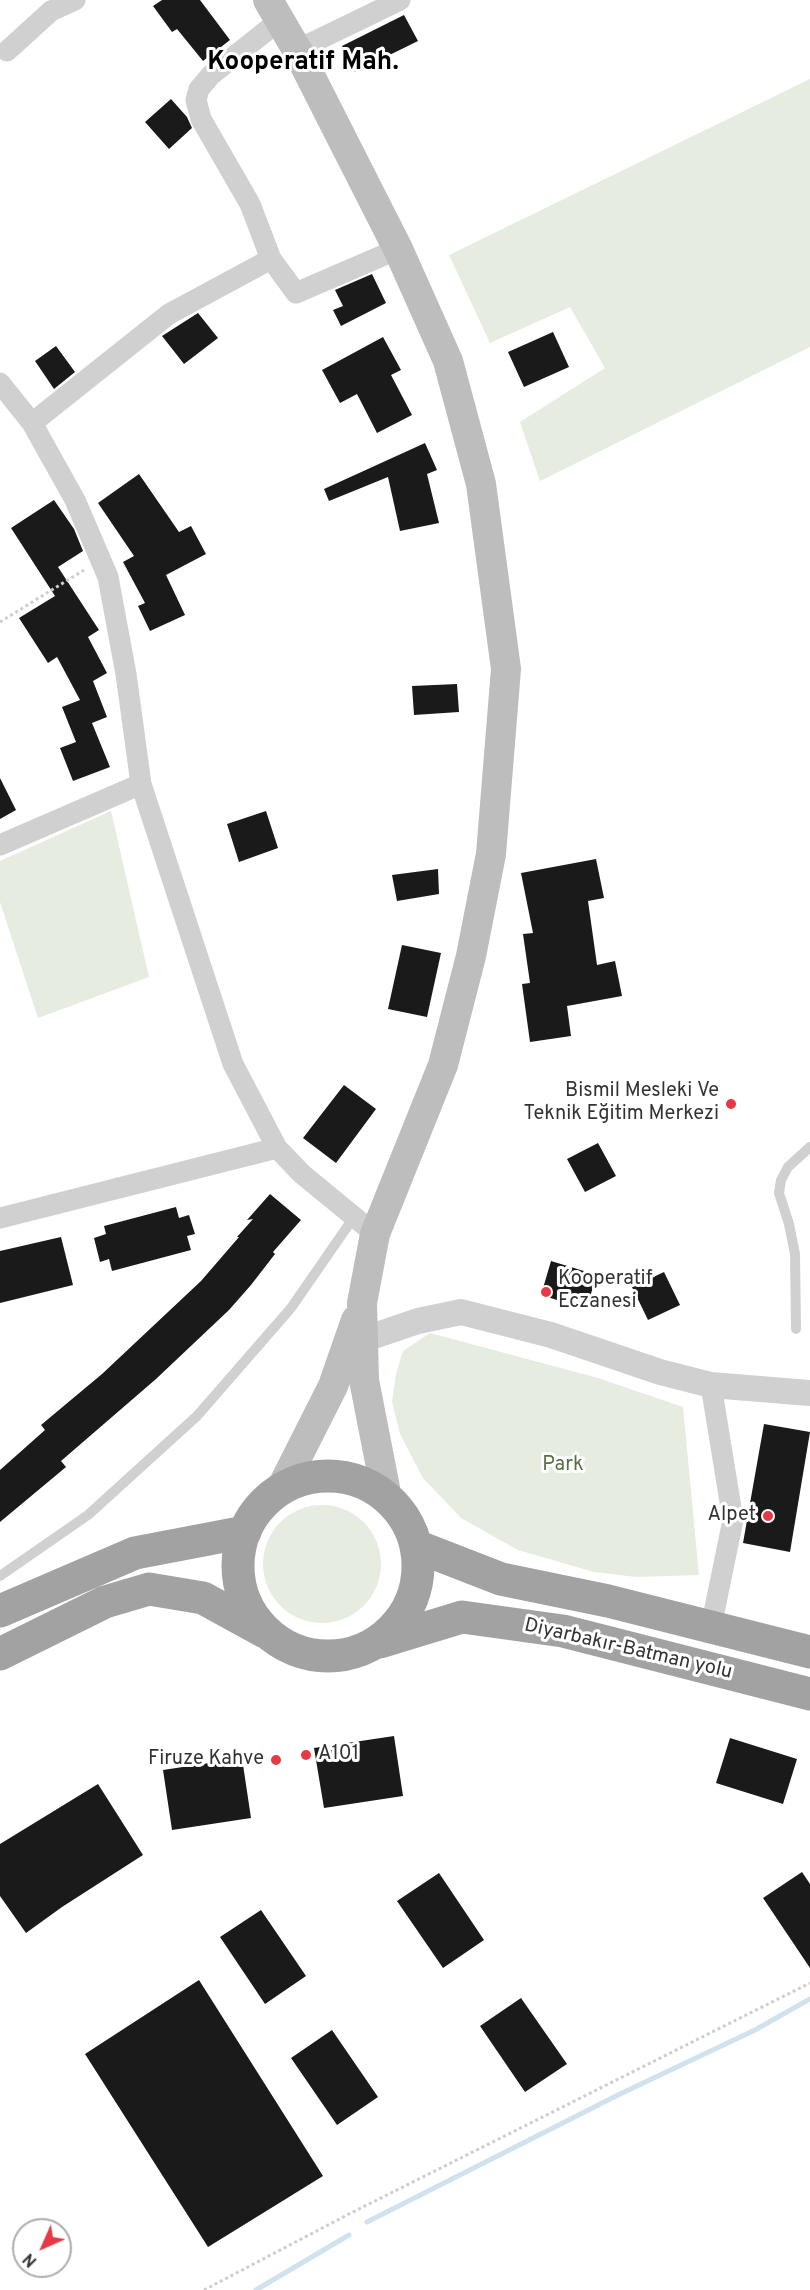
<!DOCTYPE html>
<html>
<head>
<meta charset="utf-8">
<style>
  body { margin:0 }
  #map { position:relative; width:810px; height:2290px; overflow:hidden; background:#fff; font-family:Overpass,sans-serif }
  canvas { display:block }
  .north { position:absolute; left:12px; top:2218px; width:60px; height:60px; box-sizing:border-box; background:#fff; border:2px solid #adadad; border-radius:50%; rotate:225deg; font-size:16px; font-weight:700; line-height:24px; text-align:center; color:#333 }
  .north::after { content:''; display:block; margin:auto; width:21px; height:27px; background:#e63946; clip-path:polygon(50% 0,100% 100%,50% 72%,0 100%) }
</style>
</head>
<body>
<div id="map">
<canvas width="810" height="2290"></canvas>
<div class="north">N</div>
</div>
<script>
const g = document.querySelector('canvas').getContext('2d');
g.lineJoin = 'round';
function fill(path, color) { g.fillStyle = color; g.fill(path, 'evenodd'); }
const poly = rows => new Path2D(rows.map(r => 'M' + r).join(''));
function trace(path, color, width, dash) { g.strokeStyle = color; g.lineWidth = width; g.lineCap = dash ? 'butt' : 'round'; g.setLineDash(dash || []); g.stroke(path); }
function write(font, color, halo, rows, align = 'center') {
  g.font = font + ' Overpass,sans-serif'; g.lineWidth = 6; g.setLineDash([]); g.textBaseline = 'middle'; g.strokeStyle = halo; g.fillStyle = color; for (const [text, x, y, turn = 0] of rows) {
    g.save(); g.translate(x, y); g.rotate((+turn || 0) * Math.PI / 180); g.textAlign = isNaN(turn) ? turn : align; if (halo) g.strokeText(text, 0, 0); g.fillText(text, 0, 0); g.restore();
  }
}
const green = poly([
  [810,79,810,347,540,481,520,422,605,368,570,307,490,343,449,255],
  [111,811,149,977,38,1018,0,902,0,861],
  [430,1333,598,1378,683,1407,699,1575,636,1577,594,1572,518,1550,461,1518,423,1478,400,1434,392,1402,396,1374,403,1351],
  '263 1564a59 59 0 1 1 118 0a59 59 0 1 1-118 0Z'
]);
const stream = poly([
  [367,2222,620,2094,755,2030,810,1999],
  [256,2290,349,2235]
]);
const building = poly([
  [162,0,200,0,230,40,203,61,177,29,172,32,153,6],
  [404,15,418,41,355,72,342,46],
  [171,99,187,117,192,128,169,149,145,122],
  [372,274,386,303,341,326,333,310,343,306,335,290],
  [198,313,218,338,184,364,162,336],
  [553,332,569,367,524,387,508,352],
  [383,337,401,370,391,375,412,415,377,433,357,394,340,403,322,370],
  [56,346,75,372,54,389,35,361],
  [425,443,437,470,427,474,439,523,400,531,388,477,329,501,324,489],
  [139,474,179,532,191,526,206,554,166,575,185,615,150,631,138,606,145,603,123,562,134,556,98,503],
  [54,500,74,529,83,551,58,567,99,630,88,637,107,673,93,681,107,717,92,723,110,767,73,781,60,748,76,742,62,707,80,700,57,657,48,663,19,618,55,596,11,528],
  [457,684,459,712,414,715,412,686],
  [0,778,16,810,0,819],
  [266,811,278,848,239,862,227,824],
  [596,859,604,898,588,901,597,965,615,961,622,996,567,1006,571,1036,530,1042,522,984,530,983,523,934,533,933,521,873],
  [438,869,439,894,397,901,392,875],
  [402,945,441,953,427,1017,388,1009],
  [344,1085,376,1109,336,1163,303,1138],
  [598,1143,616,1176,585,1192,567,1159],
  [270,1194,301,1220,273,1252,275,1254,251,1285,229,1310,156,1379,61,1461,66,1467,0,1522,0,1470,45,1430,41,1425,102,1374,201,1281,239,1237,237,1237,253,1219,247,1220],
  [176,1207,179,1218,189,1215,195,1234,187,1236,191,1250,112,1271,109,1259,100,1262,94,1238,106,1234,104,1226],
  [61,1237,73,1285,0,1303,0,1251],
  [551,1261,597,1275,586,1309,541,1295],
  [664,1272,680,1305,648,1320,632,1287],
  [764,1424,810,1432,790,1552,743,1543],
  [394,1736,403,1796,324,1808,314,1748],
  [730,1738,797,1759,783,1804,716,1783],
  [242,1758,251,1818,172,1830,163,1770],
  [98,1784,143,1855,62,1907,26,1933,0,1896,0,1844],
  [802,1872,810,1884,810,1968,763,1898],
  [439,1873,484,1940,443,1968,397,1901],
  [261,1910,306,1976,265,2004,220,1937],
  [199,1980,323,2176,208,2247,85,2054],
  [521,1998,567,2064,525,2092,480,2026],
  [332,2030,378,2097,337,2125,291,2058]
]);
const path = poly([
  [0,622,84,570],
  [204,2290,349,2214,810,1983]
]);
const service = poly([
  [796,1329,795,1254,789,1224,779,1193,781,1180,788,1167,810,1147],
  [0,1576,88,1515,197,1416,291,1308,354,1217]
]);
const minor = poly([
  [280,20,211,75,199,89,196,100,201,119,250,204,271,259,296,293,398,249],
  [297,50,400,0],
  [7,51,51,11,75,0],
  [0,383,32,423,75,500,108,577,126,674,141,784,233,1064,277,1148,302,1174,375,1234],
  [32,423,169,314,271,259],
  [0,845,141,784],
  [0,1218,277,1148],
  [711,1627,733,1520,711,1385]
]);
const tertiary = poly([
  [353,1356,365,1339,418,1321,461,1312,551,1335,660,1372,711,1385,810,1393]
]);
const secondary = poly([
  [268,0,297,50,398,249,448,361,481,484,506,669,491,854,471,956,443,1065,375,1234,362,1303,364,1380,387,1498],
  [281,1489,333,1386,356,1320]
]);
const trunk = poly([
  '238 1566a90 90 0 1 1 180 0a90 90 0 1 1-180 0Z',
  [416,1546,501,1579,608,1601,810,1652],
  [0,1611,135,1553,245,1532],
  [380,1642,462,1617,563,1631,810,1694],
  [0,1654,105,1602,149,1589,203,1598,265,1632]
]);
const markers = [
  [731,1104,6,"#e63946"],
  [546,1292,6,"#e63946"],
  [768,1516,6,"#e63946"],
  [306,1755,6,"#e63946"],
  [276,1760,6,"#e63946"]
];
const poiNames = [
  ["Bismil Mesleki Ve",719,1092],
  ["Teknik Eğitim Merkezi",719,1115],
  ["Kooperatif",558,1280,"left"],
  ["Eczanesi",558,1303,"left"],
  ["Alpet",756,1516],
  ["A101",318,1755,"left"],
  ["Firuze Kahve",264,1760]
];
const parkNames = [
  ["Park",563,1466]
];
const streetNames = [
  ["Diyarbakır-Batman yolu",628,1650,13]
];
const districtNames = [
  ["Kooperatif Mah.",303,64]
];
fill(green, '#e6ecdf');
trace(stream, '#cfe2ee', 5);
fill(building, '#1a1a1a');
trace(path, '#cdcdcd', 3, [3, 3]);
trace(service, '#d0d0d0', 10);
trace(minor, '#d0d0d0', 21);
trace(tertiary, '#d0d0d0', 26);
trace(secondary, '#bdbdbd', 30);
trace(trunk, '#a2a2a2', 33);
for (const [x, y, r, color] of markers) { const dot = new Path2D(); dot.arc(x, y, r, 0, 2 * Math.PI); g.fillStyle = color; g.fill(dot); trace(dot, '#fff', 2); }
write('20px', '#333', '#fff', poiNames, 'right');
write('20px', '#56703f', '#fff', parkNames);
write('20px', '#333', '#fff', streetNames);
write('bold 26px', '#000', '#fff', districtNames);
</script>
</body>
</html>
